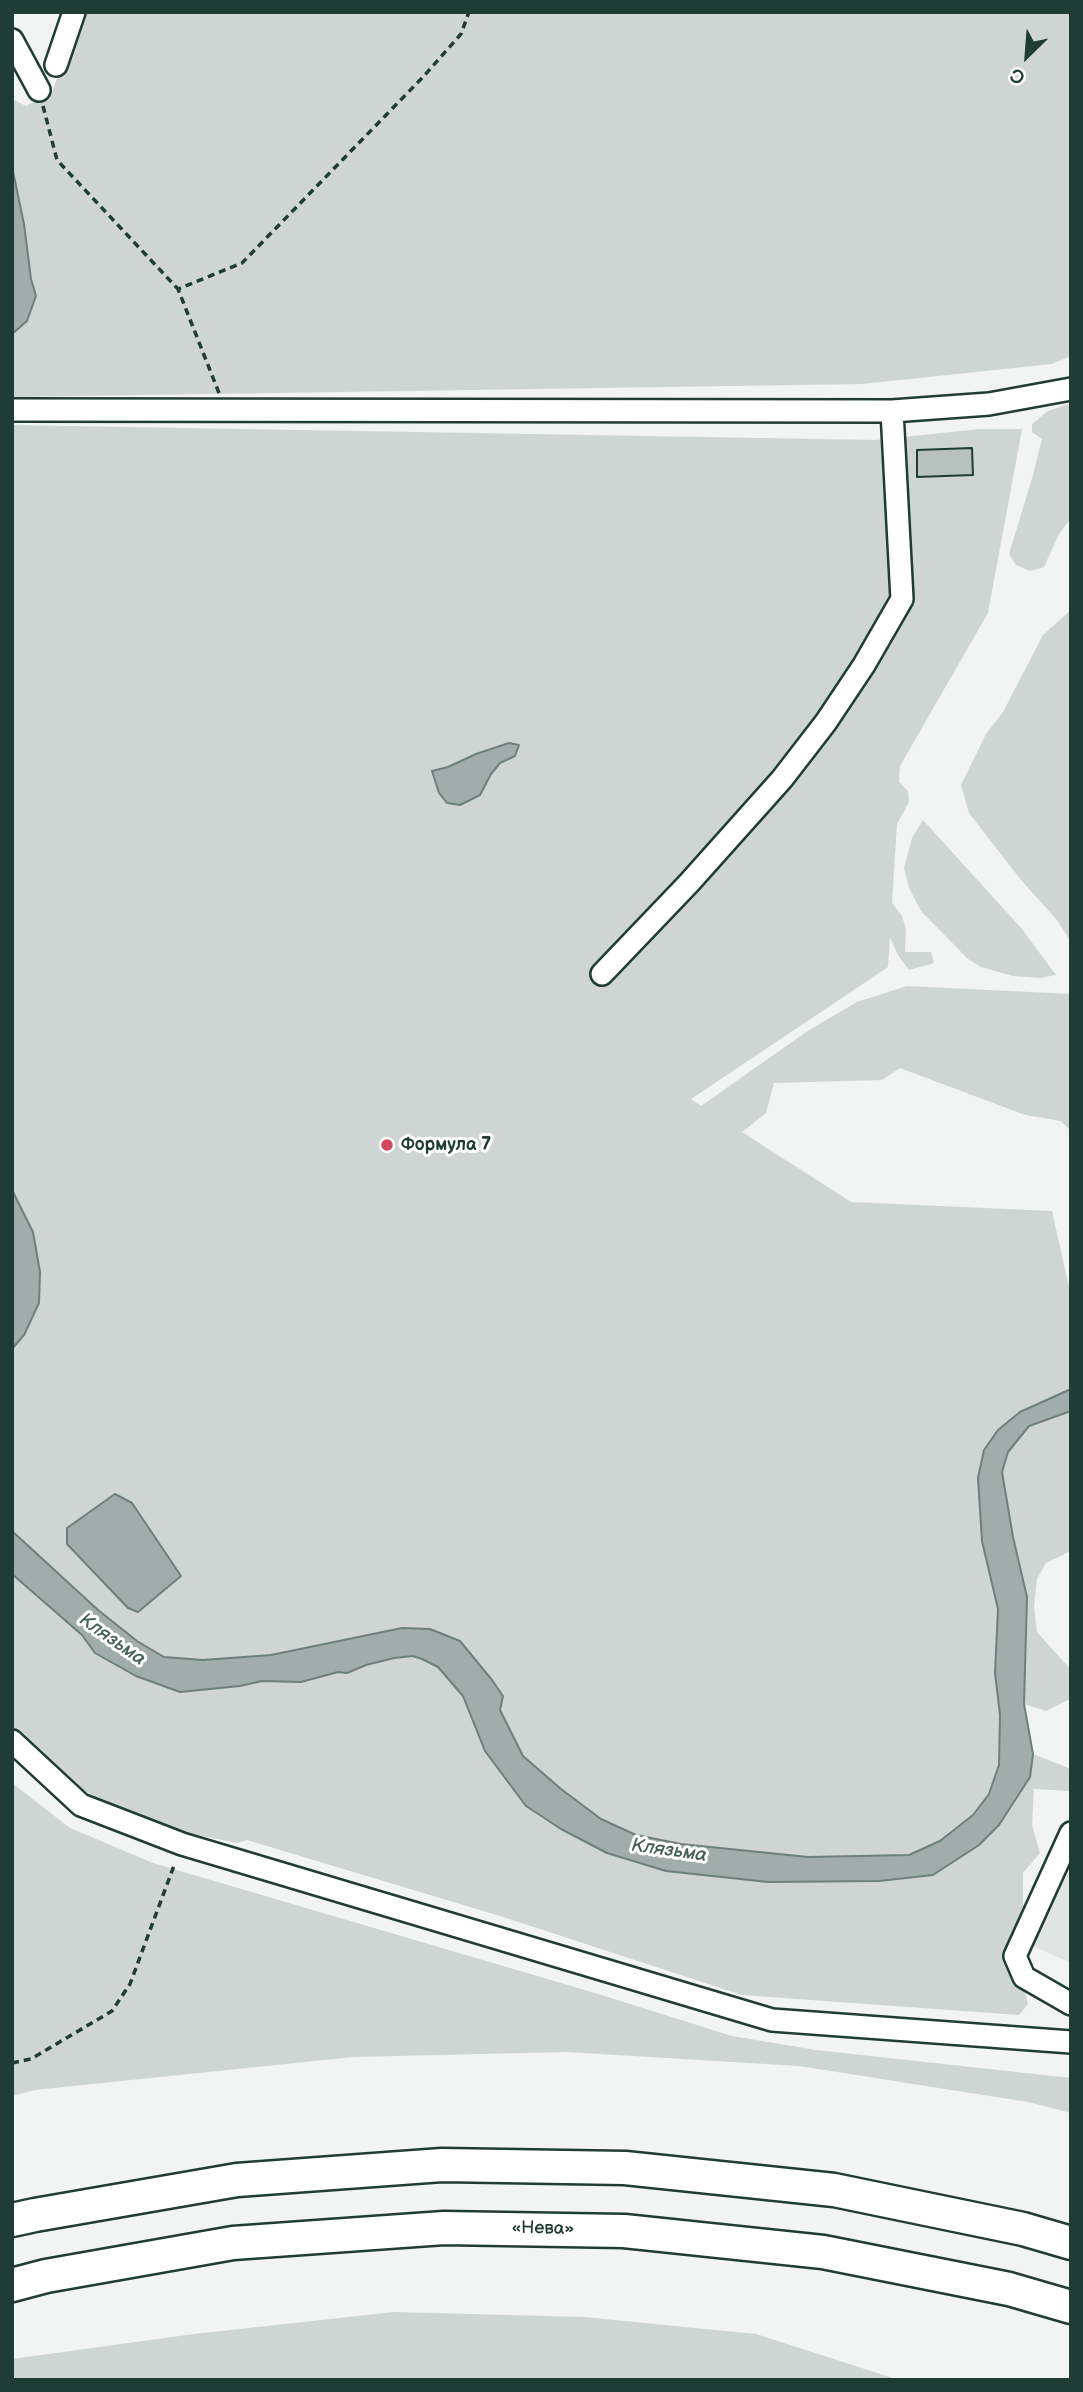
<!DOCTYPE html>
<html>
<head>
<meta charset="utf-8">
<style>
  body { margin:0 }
  #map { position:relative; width:1083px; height:2392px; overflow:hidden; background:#f2f3f3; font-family:"Balsamiq Sans",sans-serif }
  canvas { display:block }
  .frame { position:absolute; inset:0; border:14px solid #1f3d34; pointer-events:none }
  .north { position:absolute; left:992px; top:21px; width:70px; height:70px; -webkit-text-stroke:5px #fff; paint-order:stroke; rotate:205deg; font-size:19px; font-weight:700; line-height:28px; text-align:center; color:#1f3d34 }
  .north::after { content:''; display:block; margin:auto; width:24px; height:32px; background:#1f3d34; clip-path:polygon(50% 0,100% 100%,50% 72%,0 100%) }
</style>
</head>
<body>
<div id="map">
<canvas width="1083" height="2392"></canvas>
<div class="frame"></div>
<div class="north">С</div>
</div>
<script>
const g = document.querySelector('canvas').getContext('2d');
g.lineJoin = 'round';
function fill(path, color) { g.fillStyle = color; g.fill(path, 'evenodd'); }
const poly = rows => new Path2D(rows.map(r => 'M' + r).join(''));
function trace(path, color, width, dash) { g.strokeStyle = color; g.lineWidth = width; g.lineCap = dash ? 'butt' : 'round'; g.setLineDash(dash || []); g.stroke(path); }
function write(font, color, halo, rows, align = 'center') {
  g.font = font + ' "Balsamiq Sans",sans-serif'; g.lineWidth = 6; g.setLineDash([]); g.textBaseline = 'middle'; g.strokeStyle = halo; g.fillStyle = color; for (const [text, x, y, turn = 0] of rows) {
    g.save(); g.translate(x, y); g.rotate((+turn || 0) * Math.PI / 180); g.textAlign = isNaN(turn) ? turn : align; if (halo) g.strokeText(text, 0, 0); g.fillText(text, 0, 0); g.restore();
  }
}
const built = poly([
  [1071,1866,1071,1963,1033,1946]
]);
const green = poly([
  [82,12,1071,12,1071,356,1052,364,862,384,12,397,12,334,17,331,36,296,31,279,24,224,12,167,12,99,26,106,52,92],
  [1071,403,1071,518,1059,534,1044,567,1030,571,1016,565,1009,554,1033,475,1042,439,1032,432,1032,424,1048,411],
  [12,425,875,440,980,429,1022,429,988,613,900,766,899,782,908,791,909,802,897,824,892,903,902,916,906,929,905,952,931,952,934,963,909,970,898,955,890,937,888,967,691,1099,701,1106,809,1030,857,1002,907,986,1071,994,1071,1131,1061,1121,1025,1115,900,1068,882,1080,774,1083,766,1113,742,1132,851,1202,1052,1211,1071,1296,1071,1389,1020,1412,984,1450,978,1478,982,1541,998,1609,995,1673,1000,1715,999,1765,989,1794,973,1815,940,1841,909,1855,808,1857,681,1844,636,1835,601,1819,561,1789,523,1756,500,1710,492,1680,460,1641,203,1660,163,1657,137,1641,98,1610,12,1531,12,1349,24,1335,39,1303,40,1272,33,1232,12,1190],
  [1071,610,1071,942,1057,920,1021,880,969,813,961,785,986,734,1003,712,1043,635],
  [923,820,1022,929,1056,975,1040,978,1013,976,981,967,968,959,921,911,909,888,904,868,912,838],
  [1071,1411,1071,1551,1046,1563,1037,1579,1034,1606,1037,1632,1071,1670,1071,1696,1070,1699,1046,1711,1024,1704,1027,1597,1013,1537,1002,1472,1008,1452,1029,1426],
  [12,1574,82,1635,95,1653,253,1682,310,1680,338,1672,347,1673,366,1665,394,1658,413,1656,422,1659,438,1667,463,1696,485,1751,539,1816,607,1853,768,1882,879,1881,933,1875,1030,1777,1033,1754,1071,1769,1069,1791,1034,1789,1032,1825,1040,1853,1023,1873,1023,1984,1028,2004,1019,2015,742,1995,500,1916,247,1840,237,1843,179,1831,125,1813,42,1767,27,1740,12,1726],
  [12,1783,70,1828,153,1863,595,1993,732,2036,816,2050,1071,2078,1071,2113,1028,2102,799,2066,567,2052,353,2057,35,2090,12,2096],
  [394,2312,584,2317,756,2334,899,2380,12,2380,12,2359,194,2334]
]);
const water = poly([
  [12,167,24,224,31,279,36,296,27,321,12,334,12,167],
  [509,743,519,745,515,756,500,763,491,774,480,795,460,805,447,803,439,793,432,771,448,767,476,754,509,743],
  [12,1190,33,1232,40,1272,39,1303,24,1335,12,1349,12,1190],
  [1071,1389,1071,1411,1029,1426,1008,1452,1002,1472,1013,1537,1027,1597,1024,1704,1033,1754,1030,1777,999,1825,979,1845,933,1875,879,1881,768,1882,666,1871,607,1853,561,1829,526,1806,485,1751,463,1696,438,1667,422,1659,413,1656,394,1658,366,1665,347,1673,338,1672,301,1682,262,1681,240,1686,180,1692,136,1676,95,1653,82,1635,12,1574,12,1531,98,1610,137,1641,164,1657,203,1660,271,1655,402,1628,430,1629,460,1641,492,1680,503,1696,500,1710,523,1756,561,1789,601,1819,636,1835,681,1844,808,1857,909,1855,940,1841,973,1815,989,1794,999,1765,1000,1715,995,1673,998,1609,982,1541,978,1478,984,1450,998,1430,1020,1412,1071,1389],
  [115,1494,132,1503,181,1576,138,1612,128,1608,67,1544,67,1528,115,1494]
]);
const building = poly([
  [972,448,973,475,917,477,917,450,972,448]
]);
const path = poly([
  [43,106,57,160,178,289],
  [219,393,178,289,242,263,423,77,461,34,469,12],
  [12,2063,31,2059,112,2011,130,1984,175,1863]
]);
const minor = poly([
  [12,40,39,90],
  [56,65,74,12],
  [12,410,892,411,989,404,1071,389],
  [602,974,689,883,782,779,826,722,864,665,902,599,892,411],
  [12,1741,81,1805,182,1844,772,2020,1071,2042],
  [1071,1833,1015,1956,1024,1977,1071,2004]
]);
const highway = poly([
  [12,2220,35,2215,237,2180,442,2165,625,2168,834,2190,1023,2229,1071,2243],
  [12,2285,46,2276,233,2243,444,2228,624,2231,823,2252,1009,2289,1071,2307]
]);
const markers = [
  [387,1145,7,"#d1495b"]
];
const poiNames = [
  ["Формула 7",401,1145]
];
const streetNames = [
  ["«Нева»",543,2229,1]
];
const waterNames = [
  ["Клязьма",112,1640,35],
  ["Клязьма",669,1851,8]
];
fill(built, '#e0e4e3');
fill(green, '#ced5d3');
fill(water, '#a1adaa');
trace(water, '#6d807b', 2);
fill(building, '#b7c1bd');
trace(building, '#1f3d34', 2);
trace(minor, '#1f3d34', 26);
trace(highway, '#1f3d34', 37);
trace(path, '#1f3d34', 3.5, [7, 5]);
trace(minor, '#fff', 21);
trace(highway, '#fff', 32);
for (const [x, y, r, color] of markers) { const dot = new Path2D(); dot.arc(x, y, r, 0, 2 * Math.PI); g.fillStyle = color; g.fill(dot); trace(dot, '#fff', 2.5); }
write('bold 18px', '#1f3d34', '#fff', poiNames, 'left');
write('18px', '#1f3d34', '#fff', streetNames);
write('italic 19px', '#465f57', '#fff', waterNames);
</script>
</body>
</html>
